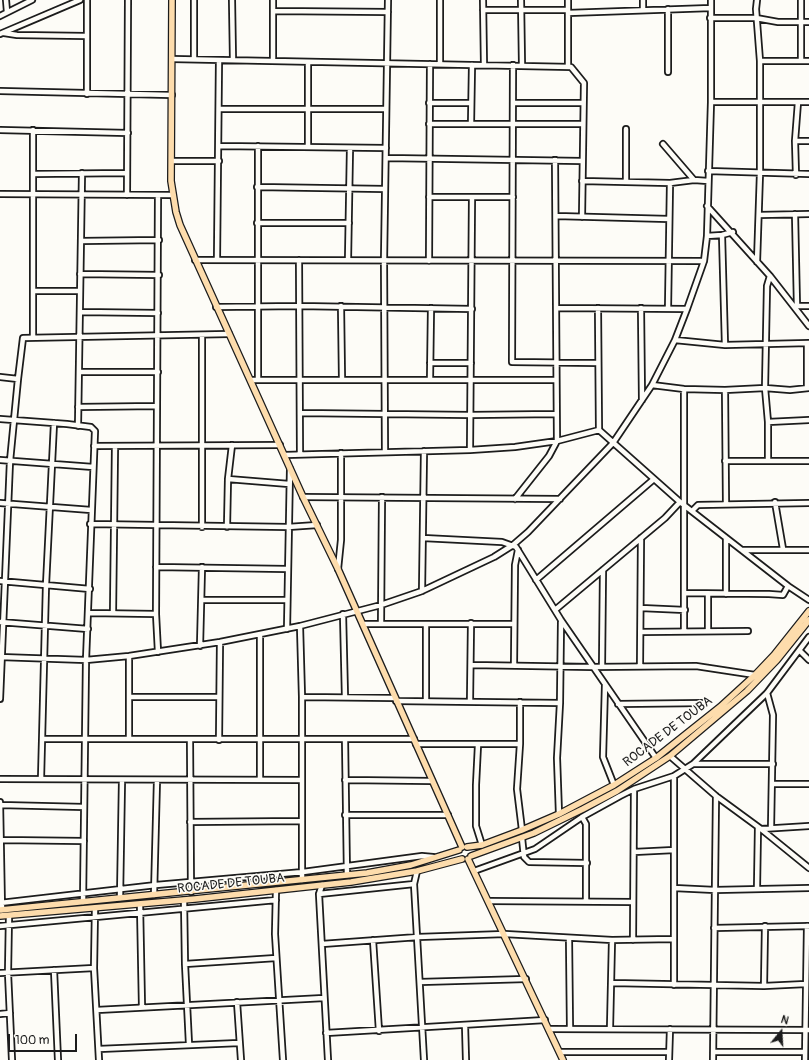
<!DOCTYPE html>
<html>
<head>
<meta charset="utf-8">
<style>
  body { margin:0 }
  #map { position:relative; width:809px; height:1060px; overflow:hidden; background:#fdfcf7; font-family:Pangolin,sans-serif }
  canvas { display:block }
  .north { position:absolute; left:761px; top:1012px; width:40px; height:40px; -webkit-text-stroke:3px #fdfcf7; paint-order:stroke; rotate:18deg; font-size:11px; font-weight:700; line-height:16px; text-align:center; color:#1c1c1c }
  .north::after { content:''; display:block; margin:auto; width:14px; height:18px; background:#1c1c1c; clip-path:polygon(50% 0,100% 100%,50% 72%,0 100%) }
  .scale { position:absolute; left:8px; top:1034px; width:69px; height:18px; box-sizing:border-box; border:2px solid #1c1c1c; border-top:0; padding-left:5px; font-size:12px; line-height:14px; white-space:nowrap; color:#1c1c1c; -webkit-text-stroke:3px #fdfcf7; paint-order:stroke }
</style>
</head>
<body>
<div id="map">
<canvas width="809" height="1060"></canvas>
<div class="north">N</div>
<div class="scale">100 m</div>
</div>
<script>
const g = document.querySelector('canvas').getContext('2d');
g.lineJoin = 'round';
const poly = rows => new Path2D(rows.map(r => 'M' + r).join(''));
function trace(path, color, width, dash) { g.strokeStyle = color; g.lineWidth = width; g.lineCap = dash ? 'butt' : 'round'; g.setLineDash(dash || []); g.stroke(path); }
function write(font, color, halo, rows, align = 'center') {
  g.font = font + ' Pangolin,sans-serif'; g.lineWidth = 3; g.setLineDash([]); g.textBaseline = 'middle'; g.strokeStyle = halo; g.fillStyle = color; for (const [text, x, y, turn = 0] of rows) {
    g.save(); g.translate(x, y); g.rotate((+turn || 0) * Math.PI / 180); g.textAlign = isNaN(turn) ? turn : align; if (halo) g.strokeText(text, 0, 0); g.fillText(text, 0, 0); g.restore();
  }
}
const minor = poly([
  [6,0,7,12],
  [87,0,87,94],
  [194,0,194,59],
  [232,0,233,60],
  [273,0,273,61],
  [440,0,440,64],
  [483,0,484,65],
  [521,0,522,65],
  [568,0,568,66],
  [801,0,801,61],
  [668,9,668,72],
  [483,10,568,10],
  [643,10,643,0],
  [273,11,388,12],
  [568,13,711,8],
  [0,16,32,0],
  [710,18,756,18,778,22,809,22],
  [4,33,17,35,86,36],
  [0,34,80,0],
  [172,59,571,67,584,83,582,217],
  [760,61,809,61],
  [513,65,512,362,598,363],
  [0,91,172,95],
  [711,102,809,102],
  [429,103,471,103],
  [513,103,583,103],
  [219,109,386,109],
  [429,124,583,124],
  [471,124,472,65],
  [626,129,626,182],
  [0,130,128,133],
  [33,130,33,336],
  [795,141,809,141],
  [663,144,694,180],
  [219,146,386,148],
  [258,146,258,379],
  [308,146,308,62],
  [386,158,582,161],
  [172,161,219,161],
  [708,171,809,174],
  [33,174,127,173],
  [796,175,795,141,798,102],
  [582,181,670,183,694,180,708,181],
  [257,187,385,189],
  [0,194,173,195],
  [127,195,128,0],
  [429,197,513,197],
  [707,206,770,276,809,326],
  [759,215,809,214],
  [556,216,669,219],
  [257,223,349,223],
  [722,235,725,345],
  [707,236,722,235,733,232],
  [81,241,159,240],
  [217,259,219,60],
  [195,260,704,261],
  [299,260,300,454],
  [348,260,350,148],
  [429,261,430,64],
  [757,262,760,173,760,61,756,9,757,0],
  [80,274,159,275],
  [34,291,80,291],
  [341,306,342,379],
  [797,306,809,306],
  [216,307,299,306,472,309],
  [556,308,687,309],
  [598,308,599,430],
  [641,308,642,400],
  [795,308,797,306,795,214],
  [668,309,670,183],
  [80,312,158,313],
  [202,335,202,527],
  [675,340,725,345,809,343],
  [807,344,807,388],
  [430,363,471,363],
  [80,372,158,372],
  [0,377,18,379],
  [251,380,556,380],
  [430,380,431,308],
  [652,385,684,389,725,390,765,388,790,390,809,388],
  [684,389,684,631],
  [725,390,726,503],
  [78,407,157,406],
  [300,413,470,415,556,414],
  [0,419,67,424,91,427,95,431,86,660,83,902],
  [768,422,809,420],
  [78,426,82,173],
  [94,446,280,445],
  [470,450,472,197],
  [385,452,384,261,388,0],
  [285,455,470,450,515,447,557,441,599,430,680,502,788,586,783,595,769,594,685,593],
  [0,460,93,467],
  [725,461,809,461],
  [768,461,768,422,765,388,767,286,770,276],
  [228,479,289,484],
  [303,497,560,499],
  [515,499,549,456,557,441,555,160],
  [775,502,783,549],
  [0,503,91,510],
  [692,511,698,505,809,503],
  [90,524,288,527,317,525],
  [227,527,228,479,232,445],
  [423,538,502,542,516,547,561,620,656,758],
  [726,538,726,594],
  [742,550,809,550],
  [156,567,287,569],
  [338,569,341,540,341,453],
  [536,580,654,479],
  [0,581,90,589],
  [788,586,809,600],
  [422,591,424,451],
  [708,594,708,631],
  [202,600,286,600],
  [641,608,685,610],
  [555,610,665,518,680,502],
  [89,613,156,614],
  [113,613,115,447],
  [343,614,345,697],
  [0,622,88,629],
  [363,624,514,624],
  [381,624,382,497],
  [300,626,302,697,302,880],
  [287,629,290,469],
  [641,632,748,631],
  [200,646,202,567],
  [800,651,809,660],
  [158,652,156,614,158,195],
  [129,656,129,739],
  [0,657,86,660,129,656,220,642,300,626,381,605,422,591,494,557,513,545,528,532,613,443,652,385,675,340,687,309,704,261,707,236,711,102,711,0],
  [471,665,592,667,696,666,755,675],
  [514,665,515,565,518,550],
  [640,666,641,538],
  [602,667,603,570],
  [605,685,603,757,614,785],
  [767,693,773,715,771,828],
  [129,697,219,697],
  [302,697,394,698],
  [0,699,10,461,18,379,23,338,229,334],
  [396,701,560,703],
  [426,701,426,624],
  [470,701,471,623],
  [520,702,520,744,517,789,522,830],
  [618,704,704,703],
  [42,739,414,739],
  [190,739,191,892],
  [345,739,347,875],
  [219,740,220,642],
  [416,744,520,744],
  [478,745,476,785,476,826,482,845],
  [670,756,716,796,761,829,809,868],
  [693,764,773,764],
  [0,779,302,780],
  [41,779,46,585,54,423],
  [260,780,260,634],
  [345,780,432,781],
  [772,784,809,784],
  [0,802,2,910],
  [0,805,84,807],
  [559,814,557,758,560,703,561,622],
  [345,815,448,815],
  [582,817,586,824,586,901],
  [190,822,302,821],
  [761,829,809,826],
  [522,838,524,857,529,862,587,863],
  [0,840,84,841],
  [634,852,674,850],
  [417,871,414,884,424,1060],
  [474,871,535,849,582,817,620,796,634,789,674,776,693,764,767,693,809,637],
  [322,885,319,894,328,1060],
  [674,888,715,890,809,888],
  [757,888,758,827],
  [276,890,275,934,283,1060],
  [319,894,414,884],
  [154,895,157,780],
  [120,898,122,780],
  [184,900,185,964,189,1044],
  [489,901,633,902],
  [0,903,156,885,303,872,422,856,433,857],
  [140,905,142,1007],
  [95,909,94,968,99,1060],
  [9,916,8,973,12,1060],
  [0,926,276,900],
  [714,928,809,926],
  [569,938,570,1028],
  [373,940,379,1031],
  [633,940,634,789],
  [322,944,418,937,505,934,612,940,674,939],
  [185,964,276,958],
  [54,970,58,1060],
  [0,973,94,968],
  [420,982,526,979],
  [612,983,764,986,806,984],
  [674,985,674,776],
  [764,986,765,926],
  [237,1002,241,1060],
  [97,1010,324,998],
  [0,1014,10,1013],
  [465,1025,466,1060],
  [610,1028,612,940],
  [549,1029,809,1030],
  [326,1033,545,1020],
  [99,1049,239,1043],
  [560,1052,669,1052],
  [713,1052,805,1052],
  [669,1060,670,1029],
  [713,1060,716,796],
  [805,1060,807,926]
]);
const major = poly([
  [172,0,171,181,176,212,180,225,303,497,338,569,462,847],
  [467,847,482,845,522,830,559,814,614,785,656,758,720,707,755,675,774,655,809,611],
  [471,856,534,833,583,809,617,791,670,756,747,691,777,660,809,620],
  [468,859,563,1060],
  [0,910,367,873,411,865,459,850],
  [0,916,195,899,351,882,417,871,462,859]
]);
const streetNames = [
  ["ROCADE DE TOUBA",668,732,-37],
  ["ROCADE DE TOUBA",231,884,-6]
];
trace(minor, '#1c1c1c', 8);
trace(major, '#1c1c1c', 8);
trace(minor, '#fdfcf7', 4.5);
trace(major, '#fddcac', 5.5);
write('13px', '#1c1c1c', '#fdfcf7', streetNames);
</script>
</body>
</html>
